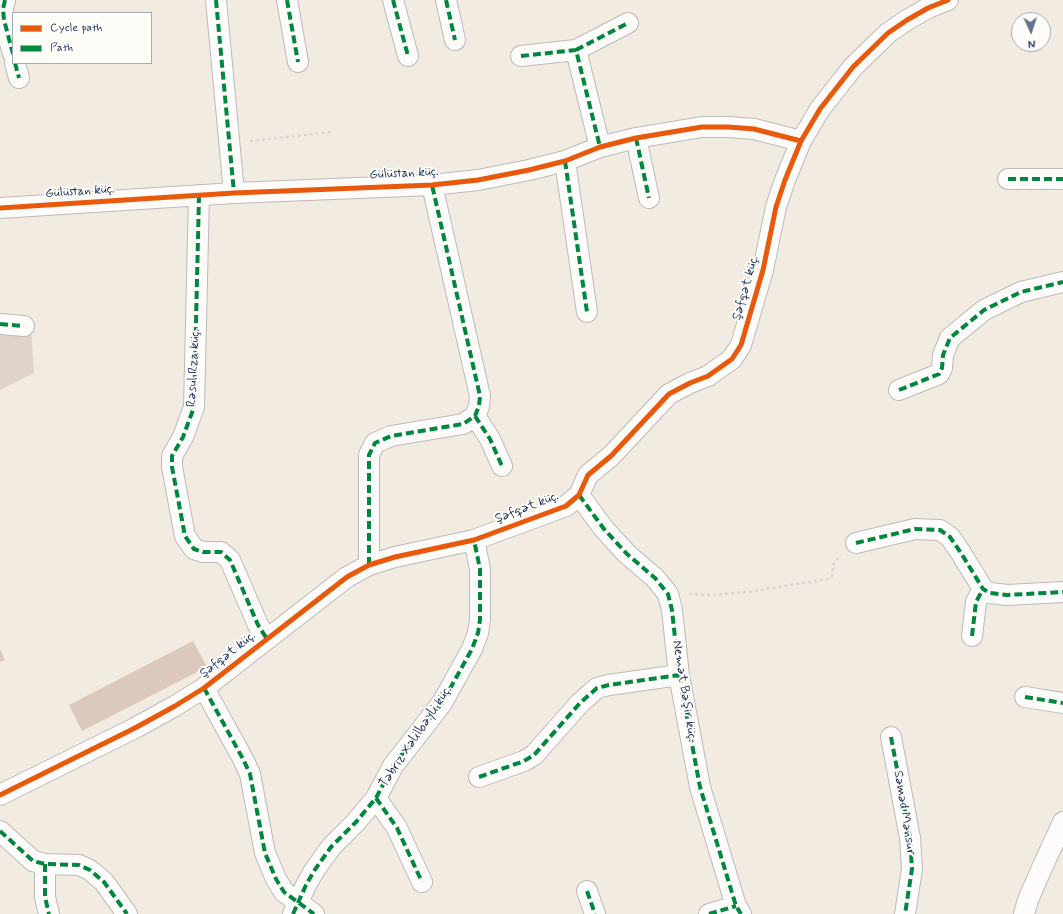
<!DOCTYPE html>
<html>
<head>
<meta charset="utf-8">
<style>
  body { margin:0 }
  #map { position:relative; width:1063px; height:914px; overflow:hidden; background:#f2ebe1; font-family:Mynerve,sans-serif }
  canvas { display:block }
  .legend { position:absolute; left:12px; top:12px; width:140px; height:52px; box-sizing:border-box; background:#fdfcf7; border:1px solid #a3aaba; margin:0; padding:5px 7px; list-style:none; font-size:12px; color:#1b2f5e }
  .legend li { display:flex; align-items:center; gap:8px; height:20px }
  .legend b { width:20px; border:1px solid #a3aaba }
  .north { position:absolute; left:1011px; top:12px; width:40px; height:40px; box-sizing:border-box; background:#fdfcf7; border:1px solid #a3aaba; border-radius:50%; rotate:177deg; font-size:11px; font-weight:700; line-height:16px; text-align:center; color:#1b2f5e }
  .north::after { content:''; display:block; margin:auto; width:14px; height:18px; background:#66718c; clip-path:polygon(50% 0,100% 100%,50% 72%,0 100%) }
</style>
</head>
<body>
<div id="map">
<canvas width="1063" height="914"></canvas>
<ul class="legend">
<li><b style="height:5px;background:#e8590c"></b>Cycle path</li>
<li><b style="height:5px;background:#00873e"></b>Path</li>
</ul>
<div class="north">N</div>
</div>
<script>
const g = document.querySelector('canvas').getContext('2d');
g.lineJoin = 'round';
function fill(path, color) { g.fillStyle = color; g.fill(path, 'evenodd'); }
const poly = rows => new Path2D(rows.map(r => 'M' + r).join(''));
function trace(path, color, width, dash) { g.strokeStyle = color; g.lineWidth = width; g.lineCap = dash ? 'butt' : 'round'; g.setLineDash(dash || []); g.stroke(path); }
function write(font, color, halo, rows, align = 'center') {
  g.font = font + ' Mynerve,sans-serif'; g.lineWidth = 4; g.setLineDash([]); g.textBaseline = 'middle'; g.strokeStyle = halo; g.fillStyle = color; for (const [text, x, y, turn = 0] of rows) {
    g.save(); g.translate(x, y); g.rotate((+turn || 0) * Math.PI / 180); g.textAlign = isNaN(turn) ? turn : align; if (halo) g.strokeText(text, 0, 0); g.fillText(text, 0, 0); g.restore();
  }
}
const industrial = poly([
  [0,326,31,328,34,373,0,390]
]);
const building = poly([
  [193,641,207,667,82,731,69,705],
  [0,649,5,660,0,662]
]);
const path = poly([
  [250,141,331,132],
  [689,594,710,595,747,592,828,579,832,576,834,563,841,555]
]);
const minor = poly([
  [5,0,3,9,4,20,13,54],
  [216,0,234,193],
  [287,0,298,62],
  [393,0,408,56],
  [446,0,455,40],
  [576,50,628,23],
  [521,56,576,50,600,147],
  [15,63,19,78],
  [636,138,649,198],
  [565,161,587,312],
  [1008,179,1063,179],
  [199,195,194,407,183,437,172,456,172,467,185,536,194,549,203,552,221,552,230,560,258,625,267,639],
  [0,208,234,193,432,185,478,180,529,170,565,161,600,147,636,138,702,127,728,127,754,129,801,141],
  [0,324,24,326],
  [899,390,939,374,942,368,943,355,950,338,984,310,1021,292,1063,282],
  [475,416,490,439,502,466],
  [579,495,604,529,627,554,655,578,668,594,672,610,679,675,700,787,736,906,741,914],
  [856,543,915,529,940,530,950,537,961,553,983,589,990,593,1007,595,1063,592],
  [369,565,369,455,375,443,391,436,463,424,475,416,479,406,480,396,432,185],
  [972,636,976,602,983,589],
  [204,688,243,759,250,774,265,853,276,879,284,892,314,914],
  [1025,697,1063,703],
  [891,737,910,838,912,869,905,914],
  [479,777,524,761,534,755,580,703,597,688,609,685,679,675],
  [0,795,135,728,175,706,204,688,347,577,369,565,395,557,474,540,566,506,579,495,588,475,611,456,669,394,690,383,708,376,732,359,741,345,763,270,776,207,785,180,801,141,820,109,853,67,888,33,907,20,928,8,948,0],
  [376,798,397,828,422,882],
  [0,831,33,861,45,864,79,865,90,870,104,882,127,914],
  [45,864,45,897,49,914],
  [587,891,595,914],
  [293,914,306,885,314,871,331,847,356,822,376,798,393,766,442,703,472,649,478,633,480,620,480,569,474,540],
  [709,914,736,906],
  [1024,914,1028,900,1041,870,1063,822]
]);
const quiet = poly([
  [5,0,3,9,4,20,13,54],
  [216,0,234,193],
  [287,0,298,62],
  [393,0,408,56],
  [446,0,455,40],
  [576,50,628,23],
  [521,56,576,50,600,147],
  [15,63,19,78],
  [636,138,649,198],
  [565,161,587,312],
  [1008,179,1063,179],
  [199,195,194,407,183,437,172,456,172,467,185,536,194,549,203,552,221,552,230,560,258,625,267,639],
  [0,324,24,326],
  [899,390,939,374,942,368,943,355,950,338,984,310,1021,292,1063,282],
  [475,416,490,439,502,466],
  [579,495,604,529,627,554,655,578,668,594,672,610,679,675,700,787,736,906,741,914],
  [856,543,915,529,940,530,950,537,961,553,983,589,990,593,1007,595,1063,592],
  [369,565,369,455,375,443,391,436,463,424,475,416,479,406,480,396,432,185],
  [972,636,976,602,983,589],
  [204,688,243,759,250,774,265,853,276,879,284,892,314,914],
  [1025,697,1063,703],
  [891,737,910,838,912,869,905,914],
  [479,777,524,761,534,755,580,703,597,688,609,685,679,675],
  [376,798,397,828,422,882],
  [0,831,33,861,45,864,79,865,90,870,104,882,127,914],
  [45,864,45,897,49,914],
  [587,891,595,914],
  [293,914,306,885,314,871,331,847,356,822,376,798,393,766,442,703,472,649,478,633,480,620,480,569,474,540],
  [709,914,736,906]
]);
const cycleway = poly([
  [0,208,234,193,432,185,478,180,529,170,565,161,600,147,636,138,702,127,728,127,754,129,801,141],
  [0,795,135,728,175,706,204,688,347,577,369,565,395,557,474,540,566,506,579,495,588,475,611,456,669,394,690,383,708,376,732,359,741,345,763,270,776,207,785,180,801,141,820,109,853,67,888,33,907,20,928,8,948,0]
]);
const streetNames = [
  ["Gülüstan küç.",404,174,-3],
  ["Gülüstan küç.",80,192,-4],
  ["Şəfqət küç.",746,288,-74],
  ["Rəsul Rza küç.",194,368,-87],
  ["Şəfqət küç.",527,508,-21],
  ["Şəfqət küç.",228,655,-38],
  ["Nemət Bəşir küç.",684,691,81],
  ["Təbriz Xəlilbəyli küç.",416,737,-56],
  ["Səməd Mənsur",904,813,81]
];
fill(industrial, '#dfd3cc');
fill(building, '#dbc9bc');
trace(minor, '#bcbab8', 22);
trace(path, '#d7d7d7', 2.5, [3, 3]);
trace(minor, '#fdfcfa', 20);
trace(quiet, '#00873e', 4, [8, 4]);
trace(cycleway, '#e8590c', 5);
write('13px', '#1b2f5e', '#fdfcf7', streetNames);
</script>
</body>
</html>
